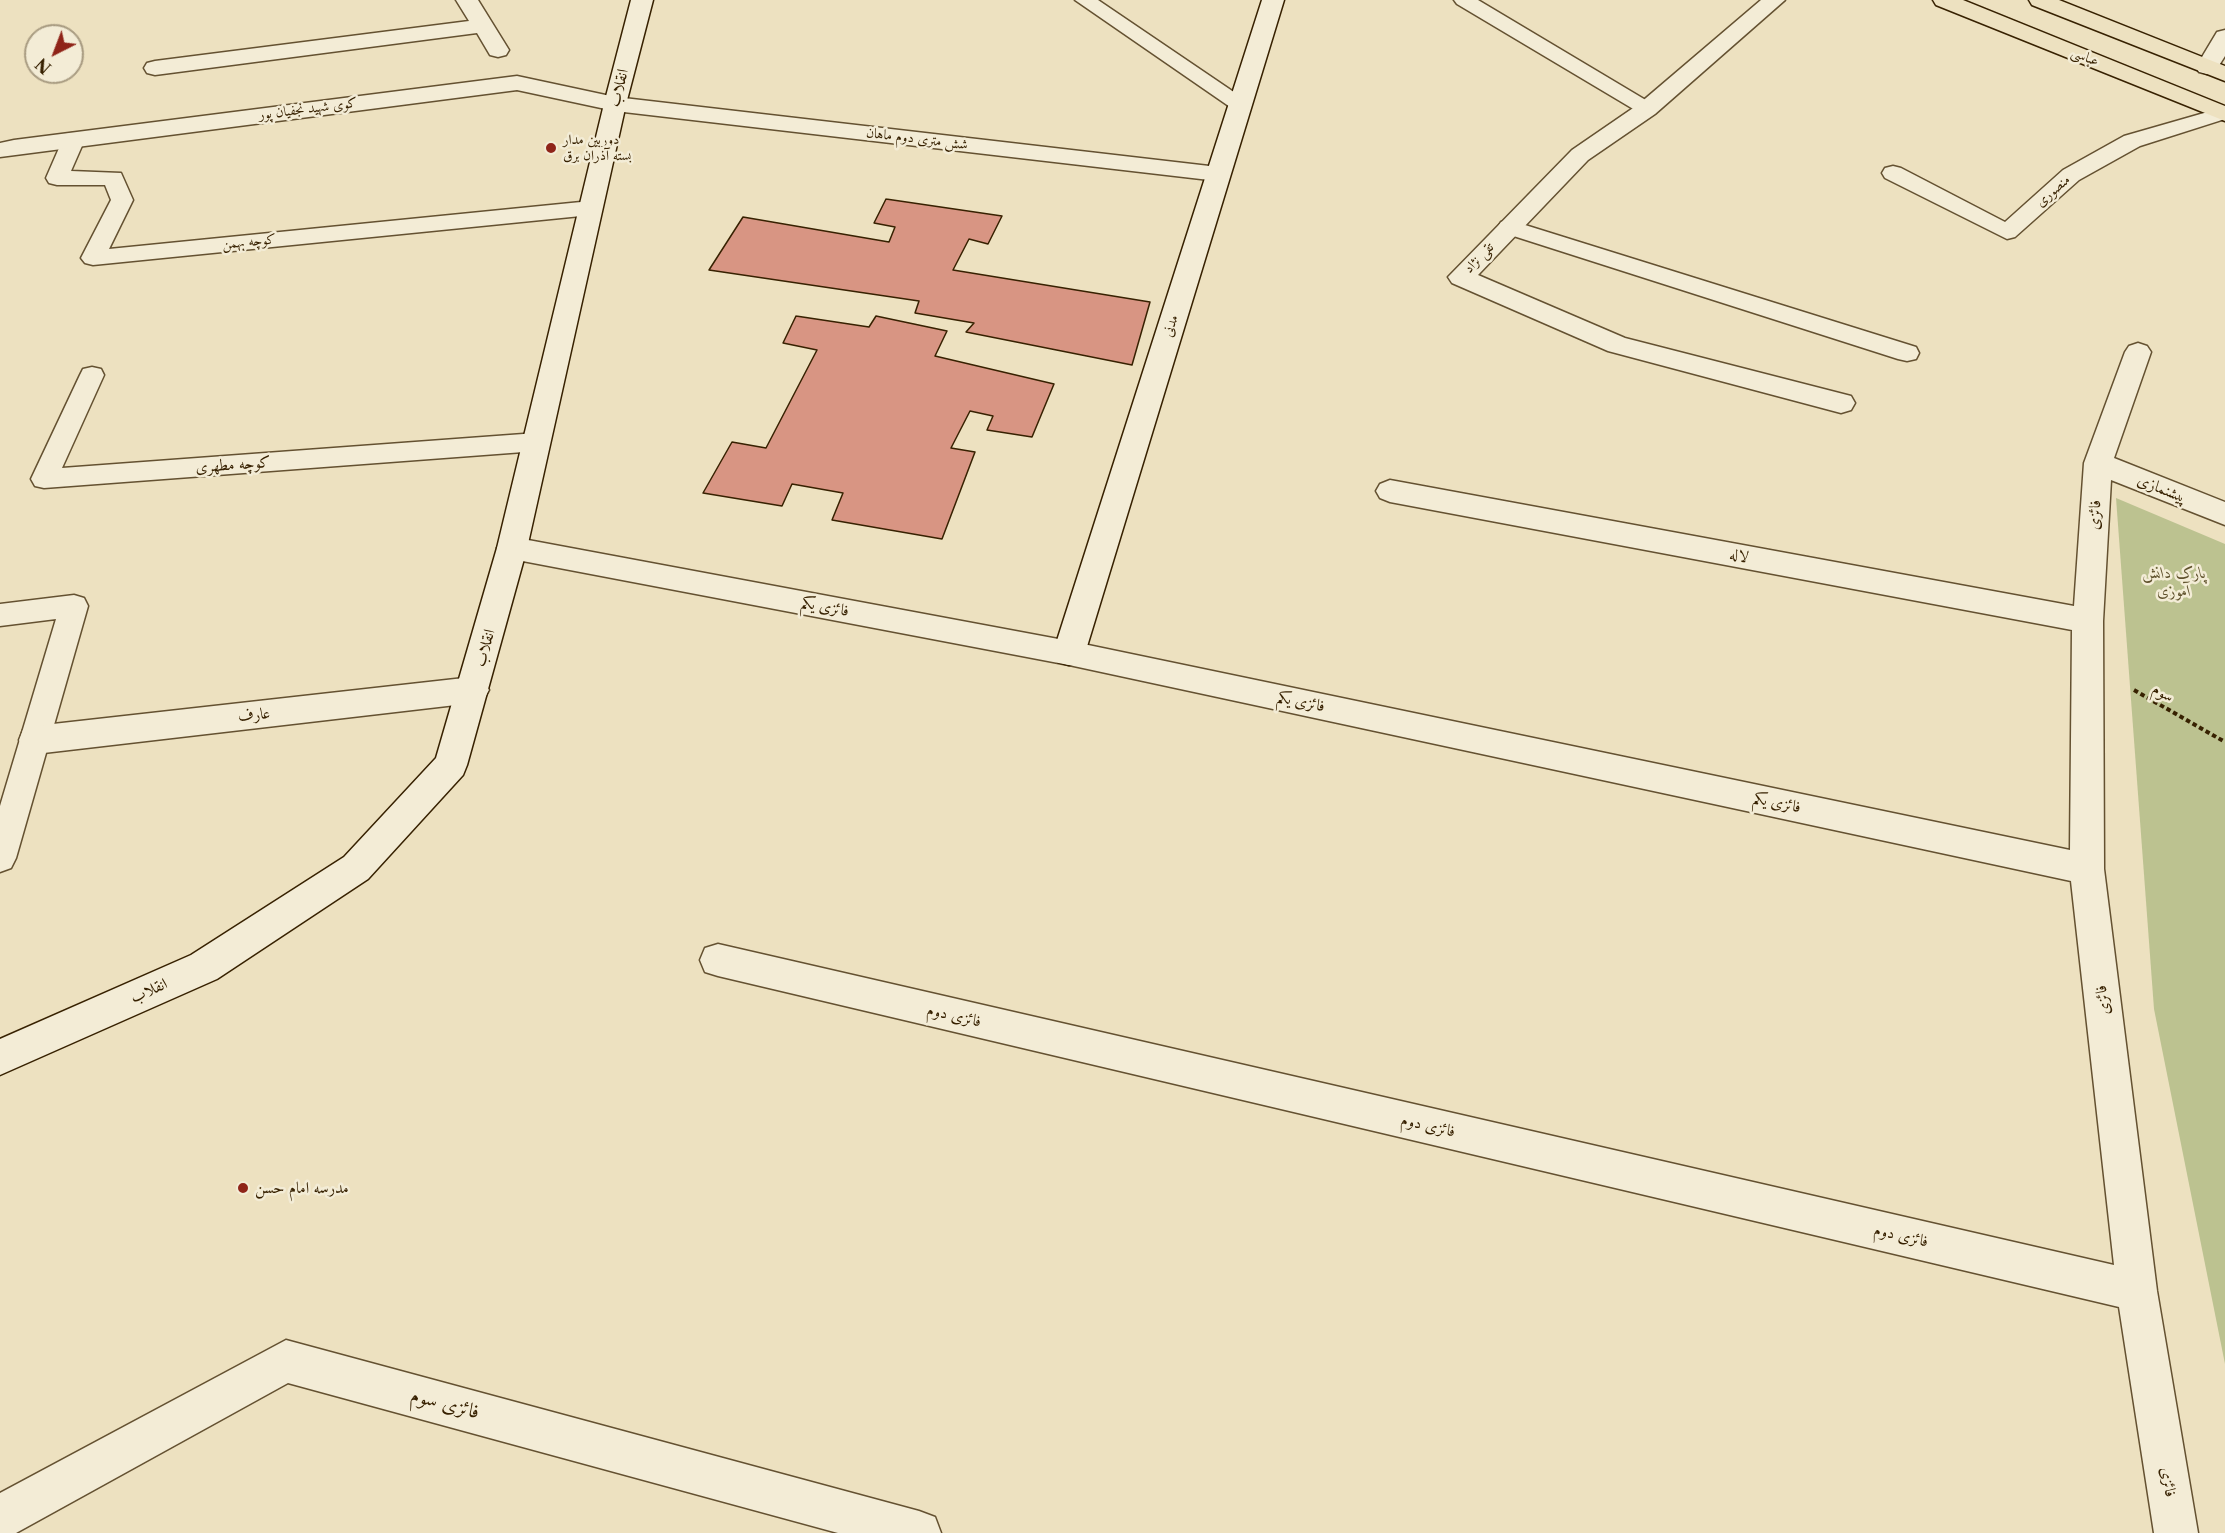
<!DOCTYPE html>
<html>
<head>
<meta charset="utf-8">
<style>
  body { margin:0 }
  #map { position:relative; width:2225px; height:1533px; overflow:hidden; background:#ede1c0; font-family:"Libre Caslon Text",serif }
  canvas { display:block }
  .north { position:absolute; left:24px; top:24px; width:60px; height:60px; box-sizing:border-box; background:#f3ecd6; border:2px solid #a89b81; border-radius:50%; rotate:222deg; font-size:16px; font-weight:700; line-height:24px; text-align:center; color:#372101 }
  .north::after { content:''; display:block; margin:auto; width:21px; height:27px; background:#8f2418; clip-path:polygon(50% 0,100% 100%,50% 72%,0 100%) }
</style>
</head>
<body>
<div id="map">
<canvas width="2225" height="1533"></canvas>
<div class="north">N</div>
</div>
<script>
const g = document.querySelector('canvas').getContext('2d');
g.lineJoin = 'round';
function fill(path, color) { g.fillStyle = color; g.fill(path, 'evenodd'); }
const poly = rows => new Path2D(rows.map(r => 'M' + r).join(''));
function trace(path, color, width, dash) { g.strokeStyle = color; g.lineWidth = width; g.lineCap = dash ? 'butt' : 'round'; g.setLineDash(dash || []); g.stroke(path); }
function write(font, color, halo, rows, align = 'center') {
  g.font = font + ' "Libre Caslon Text",Amiri,serif'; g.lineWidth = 5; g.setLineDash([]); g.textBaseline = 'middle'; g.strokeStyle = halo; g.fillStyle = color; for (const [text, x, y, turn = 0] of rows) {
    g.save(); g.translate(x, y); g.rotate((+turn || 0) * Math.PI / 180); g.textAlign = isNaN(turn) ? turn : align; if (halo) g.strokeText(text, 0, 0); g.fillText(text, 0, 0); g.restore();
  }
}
const green = poly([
  [2116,498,2225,544,2225,1364,2154,1009]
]);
const building = poly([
  [886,199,1002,216,988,244,969,239,953,270,1150,302,1132,365,966,332,974,323,915,313,919,301,709,270,743,217,889,242,895,227,874,223,886,199],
  [796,316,869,327,876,316,947,331,935,356,1054,384,1032,437,987,430,993,416,970,411,951,448,975,452,942,539,832,520,843,493,792,484,782,506,703,493,732,442,766,448,817,350,783,343,796,316]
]);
const path = poly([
  [2134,690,2225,742]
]);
const lane = poly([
  [1075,0,1098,0,1247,101,1250,105,1247,109,1240,111,1233,109,1075,0],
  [1454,0,1478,0,1654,105,1657,109,1654,113,1647,115,1640,113,1457,4,1454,0],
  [2225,107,2225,119,2140,146,2079,180,2015,237,2007,239,1885,178,1882,173,1885,168,1893,166,1901,168,2005,222,2063,170,2124,136,2225,107],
  [74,133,82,134,85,139,71,171,121,173,133,200,109,249,591,201,599,203,602,208,599,213,591,215,93,265,85,263,81,258,111,200,105,185,57,185,49,183,46,178,63,139,66,134,74,133],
  [1509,220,1916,347,1919,353,1916,359,1907,361,1898,359,1501,232,1498,227,1501,222,1509,220],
  [92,367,101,369,104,375,62,468,537,433,546,436,550,442,546,448,537,451,44,488,35,486,31,479,80,375,83,369,92,367],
  [74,595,84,598,88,606,16,858,11,868,0,872,0,806,56,619,0,626,0,604,74,595]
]);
const street = poly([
  [456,0,478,0,509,50,506,55,498,57,490,55,477,33,155,75,147,73,144,68,147,63,155,61,469,21,456,0],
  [1761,0,1785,0,1655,114,1588,160,1478,275,1625,338,1851,396,1855,403,1851,410,1841,413,1608,351,1452,283,1448,277,1572,150,1639,104,1761,0],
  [2225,30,2225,56,2218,67,2215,72,2207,74,2199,72,2196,67,2217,32,2225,30],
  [517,76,615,97,1218,167,1227,169,1230,174,1227,179,1218,181,615,111,517,90,0,157,0,143,14,140,517,76],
  [2138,343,2147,346,2151,352,2114,458,2225,502,2225,525,2111,480,2103,621,2104,869,2157,1291,2198,1533,2154,1533,2119,1307,718,976,705,972,700,960,705,948,718,944,2114,1265,2071,881,1069,665,512,559,502,556,497,548,502,540,512,537,1069,641,2070,850,2072,630,1390,502,1380,498,1376,491,1380,484,1390,480,2074,606,2084,463,2125,352,2129,346,2138,343],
  [473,677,484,681,489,690,484,699,473,703,35,754,23,750,19,740,23,730,35,726,473,677],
  [286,1340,919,1511,935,1517,941,1533,838,1533,288,1383,16,1533,0,1533,0,1493,286,1340]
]);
const secondary = poly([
  [631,0,653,0,626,104,527,548,467,765,463,775,368,879,217,979,0,1075,0,1039,191,955,344,857,436,758,497,548,604,104,631,0],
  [1262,0,1284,0,1085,653,1080,662,1069,665,1058,662,1053,653,1262,0]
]);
const primary = poly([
  [1933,0,1963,0,2225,106,2225,121,1936,5,1933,0],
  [2029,0,2059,0,2225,66,2225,81,2032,5,2029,0]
]);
const markers = [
  [551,148,6,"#8f2418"],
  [243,1188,6,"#8f2418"]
];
const farStreetnames = [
  ["عباسى",2085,57,22],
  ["کوی شهید نجفیان پور",308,109,-7],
  ["شش متری دوم ماهان",917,139,7],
  ["منصوری",2053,191,-41],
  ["کوچه بهمن",249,242,-6],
  ["تقی نژاد",1479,258,-46],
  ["مدنی",1171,326,-73]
];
const farPoinames = [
  ["دوربین مدار",563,140],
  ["بسته آذران برق",563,156]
];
const streetNames = [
  ["انقلاب",619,88,-76],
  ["کوچه مطهری",233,465,-4],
  ["پیشنمازی",2162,489,22],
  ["فائزی",2095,515,-86],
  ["لاله",1739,556,11],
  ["فائزی یکم",825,607,11],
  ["انقلاب",485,648,-74],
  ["سوم",2163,693,29],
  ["فائزی یکم",1301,702,12],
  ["عارف",254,715,-6],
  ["فائزی یکم",1777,803,12],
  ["انقلاب",149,991,-24],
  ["فائزی",2103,1000,-97],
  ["فائزی دوم",954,1016,13],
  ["فائزی دوم",1428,1126,13],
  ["فائزی دوم",1901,1236,13],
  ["فائزی",2168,1482,81]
];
const parkNames = [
  ["پارک دانش",2174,573],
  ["آموزی",2174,591]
];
const poiNames = [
  ["مدرسه امام حسن",255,1188]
];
const nearStreetnames = [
  ["فائزی سوم",445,1404,15]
];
fill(green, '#bcc290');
fill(building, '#d89583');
trace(building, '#372101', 1.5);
trace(lane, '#645131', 3);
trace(street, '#645131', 3);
trace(secondary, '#372101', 3);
trace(primary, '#372101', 3);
trace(path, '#372101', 4, [4.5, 3]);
fill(lane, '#f3ecd6');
fill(street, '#f3ecd6');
fill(secondary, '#f3ecd6');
fill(primary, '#ede1c0');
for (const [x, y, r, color] of markers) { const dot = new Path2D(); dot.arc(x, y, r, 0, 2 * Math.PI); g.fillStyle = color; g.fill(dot); trace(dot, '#f3ecd6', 2); }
write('14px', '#372101', '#f3ecd6', farStreetnames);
write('14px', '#372101', '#f3ecd6', farPoinames, 'left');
write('16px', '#372101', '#f3ecd6', streetNames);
write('italic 16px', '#5f512c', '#f3ecd6', parkNames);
write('16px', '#372101', '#f3ecd6', poiNames, 'left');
write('20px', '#372101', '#f3ecd6', nearStreetnames);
</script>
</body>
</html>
